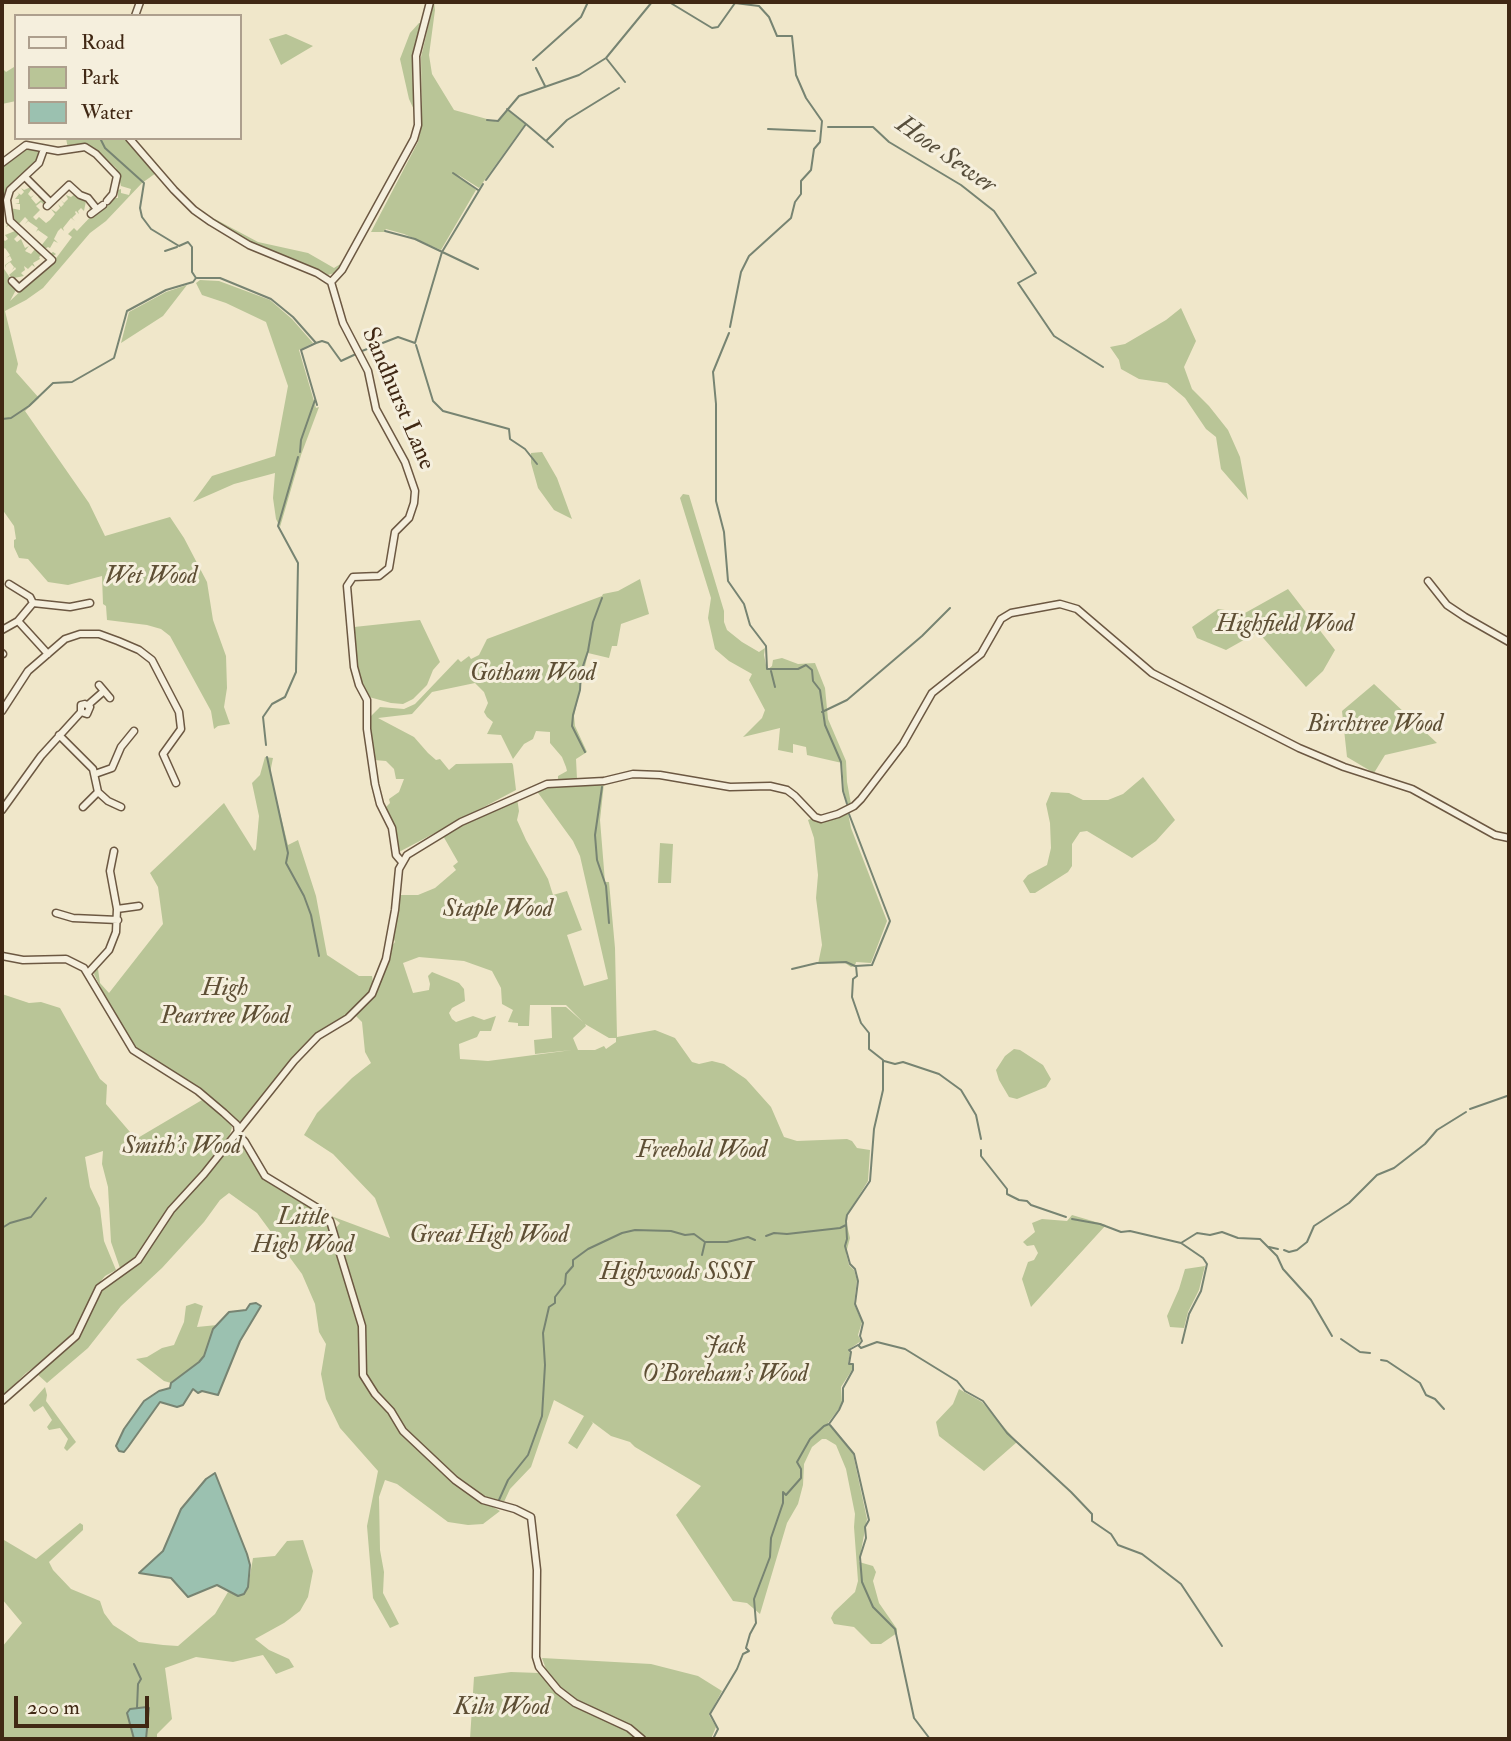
<!DOCTYPE html>
<html>
<head>
<meta charset="utf-8">
<style>
  body { margin:0 }
  #map { position:relative; width:1511px; height:1741px; overflow:hidden; background:#f0e7ca; font-family:"IM FELL Double Pica",serif }
  canvas { display:block }
  .frame { position:absolute; inset:0; border:4px solid #402814; pointer-events:none }
  .legend { position:absolute; left:14px; top:14px; width:228px; height:126px; box-sizing:border-box; background:#f5efdd; border:2px solid #ad9f8d; margin:0; padding:9px 12px; list-style:none; font-size:21px; color:#402814 }
  .legend li { display:flex; align-items:center; gap:14px; height:35px }
  .legend b { width:35px; border:2px solid #ad9f8d }
  .scale { position:absolute; left:14px; top:1696px; width:135px; height:32px; box-sizing:border-box; border:4px solid #402814; border-top:0; padding-left:9px; font-size:21px; line-height:24px; white-space:nowrap; color:#402814; -webkit-text-stroke:5px #f5efdd; paint-order:stroke }
</style>
</head>
<body>
<div id="map">
<canvas width="1511" height="1741"></canvas>
<div class="frame"></div>
<ul class="legend">
<li><b style="height:9px;background:#f5efdd"></b>Road</li>
<li><b style="height:19px;background:#b9c597"></b>Park</li>
<li><b style="height:19px;background:#9bc1b0"></b>Water</li>
</ul>
<div class="scale">200 m</div>
</div>
<script>
const g = document.querySelector('canvas').getContext('2d');
g.lineJoin = 'round';
function fill(path, color) { g.fillStyle = color; g.fill(path, 'evenodd'); }
const poly = rows => new Path2D(rows.map(r => 'M' + r).join(''));
function trace(path, color, width, dash) { g.strokeStyle = color; g.lineWidth = width; g.lineCap = dash ? 'butt' : 'round'; g.setLineDash(dash || []); g.stroke(path); }
function write(font, color, halo, rows, align = 'center') {
  g.font = font + ' "IM FELL Double Pica",serif'; g.lineWidth = 6; g.setLineDash([]); g.textBaseline = 'middle'; g.strokeStyle = halo; g.fillStyle = color; for (const [text, x, y, turn = 0] of rows) {
    g.save(); g.translate(x, y); g.rotate((+turn || 0) * Math.PI / 180); g.textAlign = isNaN(turn) ? turn : align; if (halo) g.strokeText(text, 0, 0); g.fillText(text, 0, 0); g.restore();
  }
}
const green = poly([
  [434,2,435,10,429,55,432,74,454,110,498,122,507,110,525,124,479,188,457,174,476,190,441,250,404,234,386,229,384,232,371,232,418,142,422,124,421,57],
  [419,23,422,23,413,56,412,70,415,112,409,99,400,59,410,33],
  [286,34,313,46,281,65,269,39],
  [14,67,16,101,2,104,2,68,6,72],
  [66,138,126,138,156,173,142,183,106,221,90,233,43,288,26,300,5,311,18,364,16,372,39,398,25,411,89,503,105,536,170,517,184,538,207,582,213,620,226,656,227,688,224,707,230,724,218,726,214,729,211,711,170,636,161,629,147,625,107,620,106,606,103,604,102,576,68,585,48,582,28,559,19,558,14,547,14,540,16,539,14,526,2,509,2,266,17,288,10,301,57,257,72,237,68,234,74,228,77,231,95,212,104,207,106,202,108,203,114,198,118,198,118,190,121,189,121,193,129,195,131,189,121,186,116,168,91,146,82,144,68,149],
  [27,148,34,148,41,151,38,161,9,186,7,208,2,209,2,165],
  [24,180,27,181,33,187,28,194,31,197,34,195,31,198,36,204,41,200,38,197,41,195,44,198,45,205,43,207,44,205,41,202,36,206,40,210,33,217,36,220,39,217,46,223,50,220,55,214,51,209,56,212,60,208,58,204,61,207,64,204,61,200,64,203,68,199,66,195,71,197,75,194,88,200,93,207,91,211,89,209,91,206,86,201,84,211,81,208,78,211,79,214,76,211,75,212,76,214,72,218,75,221,71,218,63,228,64,231,61,228,58,231,54,239,58,243,54,241,50,248,48,247,45,249,50,254,53,252,56,254,52,257,41,246,48,237,38,230,36,232,38,228,28,221,25,224,28,220,25,217,18,225,10,217,10,208,20,210,20,204,15,204,19,203,19,199,15,199,19,194,17,192,21,195,24,192,21,188,24,190,31,187,25,181,23,183,21,182],
  [213,218,258,242,308,253,334,268,342,263,334,273,328,275,250,243,215,222],
  [9,222,20,233,14,239,17,242,21,239,25,248,29,246,25,251,31,254,35,249,32,245,34,243,48,261,42,255,39,257,40,259,33,263,35,267,32,265,28,269,24,266,25,270,21,273,24,276,14,278,19,284,22,282,20,284,9,275,16,269,15,267,12,270,14,267,10,262,6,265,6,268,5,265,12,260,10,256,6,258,10,255,5,248,2,250,2,238,5,241,8,239,5,235,15,231,10,225,6,227],
  [200,280,219,281,270,300,292,319,313,343,299,350,316,408,319,407,301,455,280,527,276,519,273,498,275,473,234,484,193,502,212,476,275,456,288,386,266,322,226,303,202,295,196,283],
  [187,285,163,316,121,343,129,312,166,292],
  [1181,308,1196,341,1184,367,1192,389,1209,406,1228,430,1240,457,1248,500,1221,469,1216,437,1206,429,1185,398,1167,383,1139,379,1121,369,1119,360,1110,347,1125,344,1166,320],
  [542,452,557,478,572,519,554,510,538,488,531,463,531,453],
  [683,494,689,495,724,611,724,622,727,630,742,642,759,652,765,648,764,655,767,670,772,666,773,660,782,658,798,664,815,663,825,688,828,719,846,761,847,782,851,804,848,806,844,791,842,763,807,755,806,747,793,744,793,753,778,750,780,728,743,737,762,718,765,710,749,680,752,674,729,661,715,649,708,618,711,598,680,498],
  [640,579,649,614,621,624,617,646,612,646,609,658,588,653,574,716,575,726,587,752,576,759,577,779,558,780,558,776,567,771,566,767,562,757,550,743,550,732,536,731,533,739,524,744,513,759,501,735,487,734,493,722,487,717,484,712,488,703,484,692,475,683,432,692,412,714,378,718,414,737,428,753,436,760,440,759,449,770,456,764,512,763,513,765,516,790,399,852,386,807,390,803,389,799,399,792,404,779,396,779,394,769,386,761,374,760,370,736,371,716,380,707,404,709,415,704,458,659,461,662,469,656,471,659,479,655,487,639,602,596,603,594,618,591],
  [1288,589,1335,650,1323,671,1306,687,1258,632,1226,650,1197,638,1192,627,1218,609,1245,613],
  [420,620,440,662,433,670,427,685,413,699,403,704,391,703,369,697,358,674,354,627],
  [1374,684,1437,743,1385,755,1374,773,1347,757,1342,711],
  [265,757,273,758,270,773,288,845,298,840,316,896,327,955,359,976,372,976,373,982,368,995,350,1013,312,1038,282,1070,253,1108,242,1121,237,1121,208,1097,136,1048,118,1023,94,974,95,970,98,969,100,983,109,993,163,924,158,887,150,873,224,803,254,851,256,849,259,816,252,783,260,775],
  [1143,777,1175,820,1156,841,1132,858,1087,831,1080,832,1072,844,1072,866,1068,872,1035,893,1030,893,1023,881,1028,875,1047,865,1051,848,1050,823,1046,804,1051,792,1069,793,1083,800,1108,800,1123,794],
  [604,783,600,820,605,882,609,882,615,948,617,1037,655,1030,675,1038,692,1062,699,1064,712,1061,724,1064,746,1079,771,1107,784,1137,797,1141,847,1139,852,1141,857,1148,870,1150,868,1181,847,1215,846,1221,850,1238,846,1253,849,1265,854,1270,857,1280,854,1304,862,1322,858,1335,861,1341,848,1350,850,1353,848,1364,852,1365,852,1370,841,1387,842,1402,838,1410,828,1423,853,1454,867,1519,859,1562,873,1566,876,1572,873,1581,879,1603,897,1629,897,1633,881,1644,871,1644,854,1627,834,1624,831,1618,834,1612,855,1592,858,1581,854,1527,855,1514,846,1469,836,1445,826,1439,822,1439,812,1447,804,1464,803,1485,798,1504,787,1523,760,1614,747,1603,733,1601,676,1515,701,1486,635,1447,630,1442,611,1436,591,1421,593,1423,577,1449,568,1443,584,1416,554,1400,531,1467,510,1489,504,1502,499,1503,486,1499,457,1479,406,1431,365,1375,366,1337,363,1319,335,1229,340,1223,331,1216,390,1238,375,1198,333,1154,304,1135,317,1113,352,1078,371,1063,365,1052,362,1022,356,1016,379,986,388,965,392,946,395,942,393,937,399,895,418,895,435,888,456,870,453,866,458,862,442,834,517,798,519,811,517,820,526,840,548,879,553,895,567,891,582,930,567,935,584,986,608,979,580,856,573,841,536,790,546,786],
  [419,957,464,961,492,971,501,988,502,1004,513,1010,508,1022,518,1023,518,1026,529,1026,530,1005,566,1005,583,1022,566,1007,551,1007,552,1038,534,1040,535,1054,572,1050,488,1061,460,1059,459,1044,477,1037,480,1031,491,1031,496,1016,484,1020,473,1016,456,1022,452,1019,449,1013,452,1008,465,1001,464,989,459,983,432,972,428,976,430,984,429,990,413,993,403,963],
  [585,1024,609,1038,616,1038,616,1042,606,1049,604,1046,595,1050,578,1050,573,1038,586,1026],
  [848,813,851,828,887,921,871,963,856,962,855,966,851,967,845,963,818,964,822,945,816,898,818,875,814,838,808,820,812,818,828,820],
  [660,843,673,844,671,883,658,883],
  [2,994,29,1003,41,1002,60,1008,100,1079,107,1085,106,1104,136,1139,202,1100,225,1117,232,1127,230,1134,210,1163,173,1204,142,1250,123,1268,120,1268,111,1242,108,1187,102,1164,103,1151,85,1157,90,1187,100,1208,104,1241,116,1270,105,1276,96,1287,74,1335,58,1350,26,1373,2,1397],
  [1014,1049,1020,1050,1043,1065,1051,1079,1046,1087,1017,1099,1009,1097,999,1080,996,1070,1005,1056],
  [239,1140,242,1141,262,1177,275,1187,310,1206,327,1221,360,1326,360,1375,408,1440,461,1489,500,1511,483,1524,468,1525,448,1522,397,1484,385,1480,379,1497,380,1550,384,1572,383,1593,399,1624,390,1628,373,1598,367,1526,378,1471,340,1428,326,1399,321,1374,326,1344,319,1332,315,1304,302,1274,257,1213,229,1193,220,1200,204,1222,162,1268,121,1306,88,1348,47,1383,36,1373,77,1338,101,1290,119,1275,140,1264,167,1219,232,1141],
  [1072,1215,1106,1225,1031,1307,1022,1279,1028,1262,1034,1260,1038,1253,1034,1245,1027,1246,1023,1242,1035,1232,1032,1223,1042,1219,1067,1221],
  [1205,1266,1199,1290,1188,1312,1184,1328,1170,1327,1167,1316,1179,1289,1185,1269],
  [195,1303,203,1306,197,1327,217,1325,213,1329,204,1356,199,1362,171,1383,164,1381,136,1359,147,1357,162,1348,174,1345,184,1322,186,1306],
  [45,1387,47,1395,46,1401,76,1442,67,1451,64,1448,68,1439,60,1428,49,1430,47,1427,52,1420,43,1406,34,1412,29,1405],
  [959,1389,982,1402,1017,1442,984,1471,939,1436,936,1422,953,1404],
  [80,1523,83,1525,83,1530,49,1562,53,1570,71,1589,100,1601,104,1613,113,1625,139,1642,163,1645,178,1646,215,1614,228,1592,238,1596,248,1587,253,1558,275,1556,287,1541,303,1540,313,1571,308,1597,300,1611,284,1623,255,1639,269,1650,289,1659,294,1667,276,1674,263,1655,233,1662,196,1657,165,1668,172,1719,157,1734,157,1739,2,1739,2,1647,22,1623,2,1599,2,1542,4,1540,36,1559],
  [542,1658,651,1664,698,1676,722,1691,709,1715,716,1727,711,1739,645,1739,627,1724,586,1706,560,1688,547,1672],
  [511,1672,539,1673,557,1692,624,1728,638,1739,470,1739,474,1677]
]);
const water = poly([
  [256,1303,261,1306,240,1341,218,1395,202,1391,198,1393,193,1389,183,1405,177,1407,160,1402,128,1447,124,1452,119,1451,116,1446,124,1429,144,1401,159,1391,170,1388,171,1383,199,1362,204,1356,213,1329,229,1312,246,1310,250,1304,256,1303],
  [215,1473,247,1554,250,1565,248,1587,244,1594,238,1596,217,1585,188,1597,171,1578,139,1573,163,1551,181,1509,206,1479,215,1473],
  [147,1707,149,1708,146,1739,134,1739,127,1713,130,1709,147,1707]
]);
const stream = poly([
  [669,2,712,28,718,27,735,3,759,6,769,17,777,36,792,36,796,75,806,98,822,121,820,142,814,149,811,170,801,181,801,194,795,202,791,218,749,256,741,272,730,327],
  [606,58,625,82],
  [533,60,581,17,588,2],
  [536,68,545,86],
  [487,120,498,121,519,96,579,75,606,58,652,2],
  [526,124,546,141,567,120,619,88],
  [828,127,873,127,889,142,961,185,994,211,1036,273,1018,283,1054,336,1103,367],
  [768,129,815,131],
  [100,138,105,148,144,183,140,208,142,217,151,229,179,246,188,242,192,247,192,272,196,278],
  [546,141,553,147],
  [453,173,478,190],
  [486,180,526,124,507,109],
  [385,231,415,239,478,269],
  [165,251,177,247],
  [729,333,713,372,716,404,716,501,724,532,728,581,744,604,750,625,766,646,767,669,798,669,806,665,812,670,813,681,820,690,825,725,841,762,843,791,847,804],
  [316,343,301,350,317,405],
  [416,345,433,401,443,411,509,429,510,439,525,449,537,464],
  [362,351,398,337,415,343,442,252,483,184],
  [2,419,11,418,29,406,53,383,72,382,114,358,127,311,166,290,193,282,196,278,220,278,271,299,293,317,316,343,322,341,328,343,341,361,356,354],
  [300,452,301,440,315,400],
  [771,671,775,687],
  [822,712,847,700,922,636,950,608],
  [266,745,263,717,272,704,285,697,296,672,298,563,278,526,298,457],
  [585,752,572,726,573,715,580,690,581,672,588,651,593,622,602,598],
  [267,757,288,853,286,863,304,896,311,915,319,956],
  [602,787,595,835,597,860,606,886,609,923],
  [849,814,890,921,872,965,856,966,857,976,853,979,852,997,861,1023,869,1033,869,1049,883,1060,883,1090,874,1129,870,1181,847,1215,846,1221,847,1239,845,1246,850,1264,855,1269,858,1281,855,1304,863,1323,860,1336,862,1341,859,1345],
  [792,969,817,963,846,962,855,966],
  [884,1061,895,1064,903,1062,939,1074,961,1090,976,1115,981,1139],
  [1470,1109,1507,1096],
  [981,1150,981,1156,1007,1189,1007,1194,1019,1200,1027,1201,1031,1205,1066,1217],
  [1072,1219,1100,1224,1121,1232,1130,1231,1181,1243,1197,1233,1210,1235,1222,1232,1238,1238,1260,1239,1277,1256,1283,1269,1311,1300,1332,1336],
  [2,1228,10,1223,31,1217,46,1198],
  [766,1236,774,1233,787,1234,840,1228,846,1225],
  [1181,1243,1203,1258,1207,1264,1201,1291,1189,1314,1182,1343],
  [1269,1247,1278,1249],
  [1284,1250,1289,1252,1297,1250,1307,1242,1314,1226,1349,1203,1377,1175,1394,1168,1425,1144,1437,1130,1466,1112],
  [702,1255,705,1242],
  [1341,1339,1360,1352,1370,1353],
  [1381,1360,1387,1361,1420,1383,1426,1395,1435,1399,1444,1409],
  [830,1425,854,1454,869,1520,865,1527,866,1538,860,1557,862,1582,873,1607,895,1629,914,1718,930,1739],
  [499,1500,508,1480,528,1455,542,1416,545,1365,543,1333,549,1307,555,1303,555,1297,565,1284,566,1274,573,1266,573,1260,588,1249,622,1233,635,1230,671,1231,685,1235,694,1234,705,1242,727,1242,748,1237,755,1240],
  [134,1664,141,1679,138,1684,137,1708],
  [713,1739,718,1729,710,1714,737,1669,743,1654,749,1651,746,1648,750,1634,756,1623,754,1599,770,1557,771,1538,783,1503,783,1492,786,1495,801,1478,801,1469,797,1462,810,1439,824,1426,829,1424,839,1410,843,1401,843,1388,853,1370,853,1364,849,1364,851,1352,849,1350,858,1345,861,1348,877,1342,905,1349,957,1381,965,1391,983,1401,1007,1433,1071,1492,1092,1514,1092,1521,1111,1534,1118,1545,1142,1554,1181,1584,1222,1646]
]);
const minor = poly([
  [135,16,140,2],
  [129,138,174,190,194,210,211,222,249,245,317,273,331,282,343,323,368,371,376,409,405,462,415,491,414,503,409,518,395,532,389,568,379,576,353,577,347,586,354,667,359,685,367,700,367,729,375,784,380,804,392,828,396,855,402,862],
  [2,163,26,145,58,151,85,147,96,154,117,176,113,194,107,201],
  [25,177,50,202],
  [47,206,69,185,80,195,88,198,96,208],
  [91,214,103,205],
  [12,281,19,288,52,260,10,221,7,200,10,190,39,163,44,149],
  [331,282,342,270,414,139,418,125,416,56,430,2],
  [1428,581,1447,605,1465,617,1509,642],
  [9,584,30,597,33,603,70,607,90,603],
  [18,621,48,654],
  [2,630,18,621,33,603],
  [2,653,3,654],
  [99,685,110,698],
  [88,705,104,691],
  [2,711,28,671,65,639,80,634,99,634,118,641,139,650,152,660,179,712,181,729,163,754,176,783],
  [59,735,93,769,98,792,108,801,121,807],
  [95,774,112,768,121,747,134,731],
  [83,807,98,792],
  [2,810,41,756,81,712,81,705,85,704,90,707,87,714,81,712],
  [117,909,139,906],
  [56,913,73,918,118,920],
  [2,956,23,960,66,959,84,968,133,1050,198,1091,224,1113,237,1125,238,1134,245,1142,265,1176,316,1207,325,1215,330,1221,362,1326,363,1375,375,1394,391,1411,403,1431,455,1480,483,1500,515,1509,531,1517,537,1570,536,1657,539,1667,558,1690,575,1703,629,1728,642,1739],
  [88,973,109,950,116,932,117,909,110,871,114,851],
  [2,1401,76,1336,99,1288,138,1260,171,1210,204,1174,294,1061,318,1036,348,1018,372,994,386,959,395,910,399,869,407,855,461,822,547,784,604,781,633,774,660,775,730,787,770,786,787,790,795,796,815,817,821,819,838,814,854,806,861,799,903,744,932,693,981,654,1001,619,1011,613,1060,604,1077,609,1152,673,1299,748,1344,767,1412,789,1495,835,1509,838]
]);
const streetNames = [
  ["Sandhurst Lane",397,399,67]
];
const parkNames = [
  ["Wet Wood",151,578],
  ["Highfield Wood",1285,626],
  ["Gotham Wood",533,675],
  ["Birchtree Wood",1375,726],
  ["Staple Wood",498,911],
  ["High",225,990],
  ["Peartree Wood",225,1018],
  ["Smith's Wood",182,1148],
  ["Freehold Wood",702,1152],
  ["Little",303,1219],
  ["High Wood",303,1247],
  ["Great High Wood",489,1237],
  ["Highwoods SSSI",676,1274],
  ["Jack",725,1348],
  ["O'Boreham's Wood",725,1376],
  ["Kiln Wood",502,1709]
];
const waterNames = [
  ["Hooe Sewer",945,156,35]
];
fill(green, '#b9c597');
fill(water, '#9bc1b0');
trace(water, '#778472', 2);
trace(stream, '#778472', 2);
trace(minor, '#6c5842', 9);
trace(minor, '#f5efdd', 6);
write('24px', '#402814', '#f5efdd', streetNames);
write('italic 24px', '#5e4f35', '#f5efdd', parkNames);
write('italic 26px', '#574e3b', '#f5efdd', waterNames);
</script>
</body>
</html>
